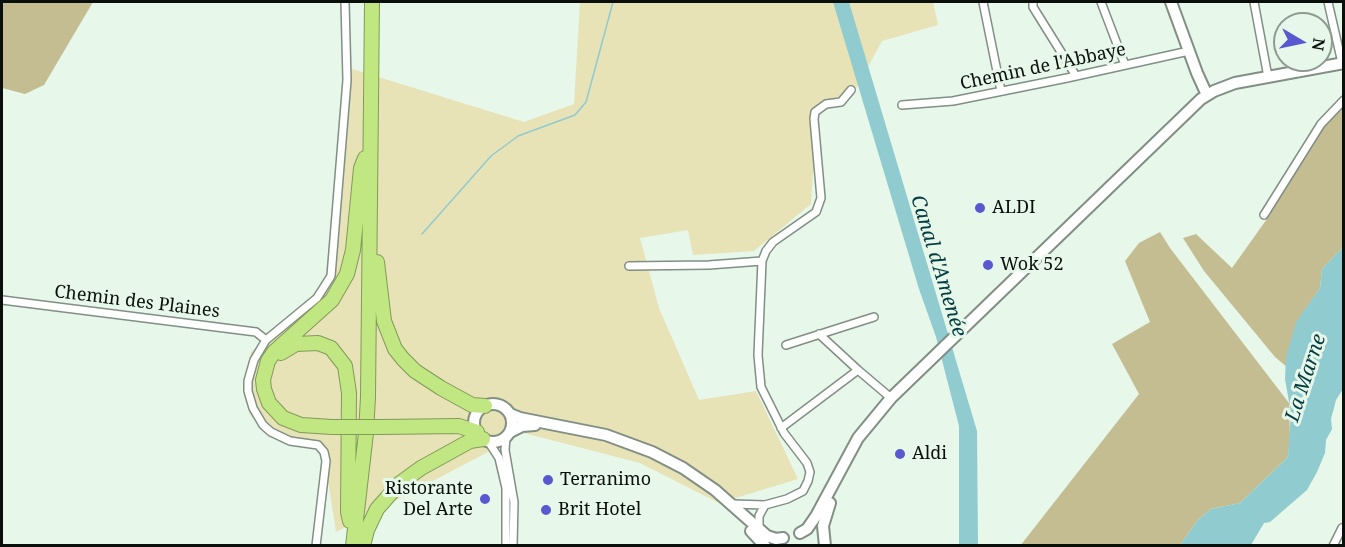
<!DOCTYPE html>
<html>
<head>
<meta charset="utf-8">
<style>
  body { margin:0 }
  #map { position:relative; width:1345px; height:547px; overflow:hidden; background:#e7f7ea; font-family:"Noto Serif",serif }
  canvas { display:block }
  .frame { position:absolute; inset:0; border:3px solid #0a0f0b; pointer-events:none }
  .north { position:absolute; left:1273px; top:12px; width:60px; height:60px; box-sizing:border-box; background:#e7f7ea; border:2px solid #8f9a91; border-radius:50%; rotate:99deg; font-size:16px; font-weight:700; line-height:24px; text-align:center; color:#0a0f0b }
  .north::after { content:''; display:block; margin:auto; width:21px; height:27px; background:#5859d0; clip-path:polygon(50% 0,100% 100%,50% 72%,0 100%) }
</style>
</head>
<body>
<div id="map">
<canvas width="1345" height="547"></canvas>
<div class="frame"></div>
<div class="north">N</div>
</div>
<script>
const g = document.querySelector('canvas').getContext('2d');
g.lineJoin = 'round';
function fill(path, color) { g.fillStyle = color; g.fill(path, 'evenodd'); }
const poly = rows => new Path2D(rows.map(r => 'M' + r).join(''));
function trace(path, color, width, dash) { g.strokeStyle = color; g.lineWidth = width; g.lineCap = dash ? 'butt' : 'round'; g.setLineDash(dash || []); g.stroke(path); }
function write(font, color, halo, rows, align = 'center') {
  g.font = font + ' "Noto Serif",serif'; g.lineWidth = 6; g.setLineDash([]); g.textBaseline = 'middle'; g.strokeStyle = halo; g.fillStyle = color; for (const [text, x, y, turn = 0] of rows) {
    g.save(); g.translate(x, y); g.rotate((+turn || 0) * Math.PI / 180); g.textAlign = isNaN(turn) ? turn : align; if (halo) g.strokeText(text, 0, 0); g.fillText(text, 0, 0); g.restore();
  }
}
const green = poly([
  [580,2,933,2,938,25,882,41,853,94,817,111,811,204,754,251,693,255,688,230,640,238,659,308,699,400,756,391,798,479,719,503,640,463,524,433,336,532,323,448,288,443,269,437,249,413,245,377,251,352,325,285,346,67,524,122,574,104]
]);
const forest = poly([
  [2,2,93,2,44,85,25,94,2,88],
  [1343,105,1343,247,1322,269,1320,288,1297,322,1293,334,1287,367,1275,357,1204,271,1183,238,1196,234,1232,268,1269,216,1276,201,1324,124],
  [1160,232,1170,248,1289,403,1290,438,1288,457,1240,503,1211,509,1198,520,1180,545,1020,546,1139,394,1112,344,1150,322,1125,261,1139,243]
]);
const water = poly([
  [833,2,849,2,977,431,978,545,959,545,959,426,936,337,919,289],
  [1343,247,1343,389,1336,400,1331,419,1332,429,1326,440,1325,453,1317,472,1307,490,1270,522,1264,523,1251,545,1180,545,1198,520,1211,509,1240,503,1288,457,1291,413,1285,379,1286,357,1296,322,1320,288,1322,269]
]);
const stream = poly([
  [422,234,491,156,518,136,575,115,586,102,613,2]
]);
const street = poly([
  [983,2,1001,91],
  [1033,2,1033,7,1076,76],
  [1101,2,1125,65],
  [1254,2,1268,77],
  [1328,2,1342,63],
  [902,105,953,101,1067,78,1189,51],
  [1264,215,1321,124,1344,100],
  [629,266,709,265,762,261],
  [2,300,256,332,266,340],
  [786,345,874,317],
  [858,370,891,398],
  [781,428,858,370,819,334],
  [506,437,505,450,514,502,513,546],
  [488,441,499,458,506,488,506,546],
  [732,504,765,505,787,499,803,491,808,481,810,472,807,463,784,433,761,387,758,355,762,261,766,251,773,242,816,212,821,198,814,119,815,112,826,104,841,102,851,90],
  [759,529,759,516,765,505],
  [316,546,326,461,324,452,318,445,290,441,271,432,263,425,253,408,248,391,248,381,254,360,266,340,317,298,331,276,347,80,345,2],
  [1333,546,1342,528,1344,529]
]);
const secondary = poly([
  [1171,2,1197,73,1207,95],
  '474 423a19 19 0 1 1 38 0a19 19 0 1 1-38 0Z',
  [510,414,520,418,606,435,652,452,683,468,715,490,767,536,776,539,783,538],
  [510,432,522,426,535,425],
  [751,531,765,546],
  [800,533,807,529,816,516,858,438,891,398,1201,99,1214,91,1235,83,1344,63],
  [825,546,823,526,830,503]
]);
const highway = poly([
  [377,262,384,321,395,349,403,359,415,371,441,388,472,405,485,406],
  [281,353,296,344,318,343,331,348,345,366,349,393,348,512,350,521],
  [332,427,301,425,283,418,269,403,264,389,263,380,268,361,274,352,332,300,347,274,353,250,361,168,365,158],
  [380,427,459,426,477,432],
  [353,546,366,433,368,397,372,2],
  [363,546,367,530,377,509,399,484,421,468,470,441,483,439]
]);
const highwayBridge = poly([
  [332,427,380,427]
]);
const markers = [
  [980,208,6,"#5859d0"],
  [988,265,6,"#5859d0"],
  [900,454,6,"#5859d0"],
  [548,480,6,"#5859d0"],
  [485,499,6,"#5859d0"],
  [546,510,6,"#5859d0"]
];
const streetNames = [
  ["Chemin de l'Abbaye",1043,67,-12],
  ["Chemin des Plaines",137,302,7]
];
const poiNames = [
  ["ALDI",992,208],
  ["Wok 52",1000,265],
  ["Aldi",912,454],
  ["Terranimo",560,480],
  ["Ristorante",473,489,"right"],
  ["Del Arte",473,510,"right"],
  ["Brit Hotel",558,510]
];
const waterNames = [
  ["Canal d'Amenée",938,266,73],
  ["La Marne",1306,378,-72]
];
fill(green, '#e8e2b7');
fill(forest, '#c4bd91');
fill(water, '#90cbd0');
trace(stream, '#90cbd0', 1.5);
trace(street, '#818f84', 10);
trace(secondary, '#818f84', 14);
trace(highway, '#819b58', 16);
trace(street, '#fff', 7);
trace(secondary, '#fff', 10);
trace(highway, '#c1e782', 14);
trace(highwayBridge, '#819b58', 16, []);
trace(highwayBridge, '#c1e782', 14);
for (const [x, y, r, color] of markers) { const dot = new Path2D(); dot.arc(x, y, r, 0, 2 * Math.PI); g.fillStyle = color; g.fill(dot); trace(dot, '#e7f7ea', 2); }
write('18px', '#0a0f0b', '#e7f7ea', streetNames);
write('18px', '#0a0f0b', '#e7f7ea', poiNames, 'left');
write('italic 20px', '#043d41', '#e7f7ea', waterNames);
</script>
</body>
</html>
